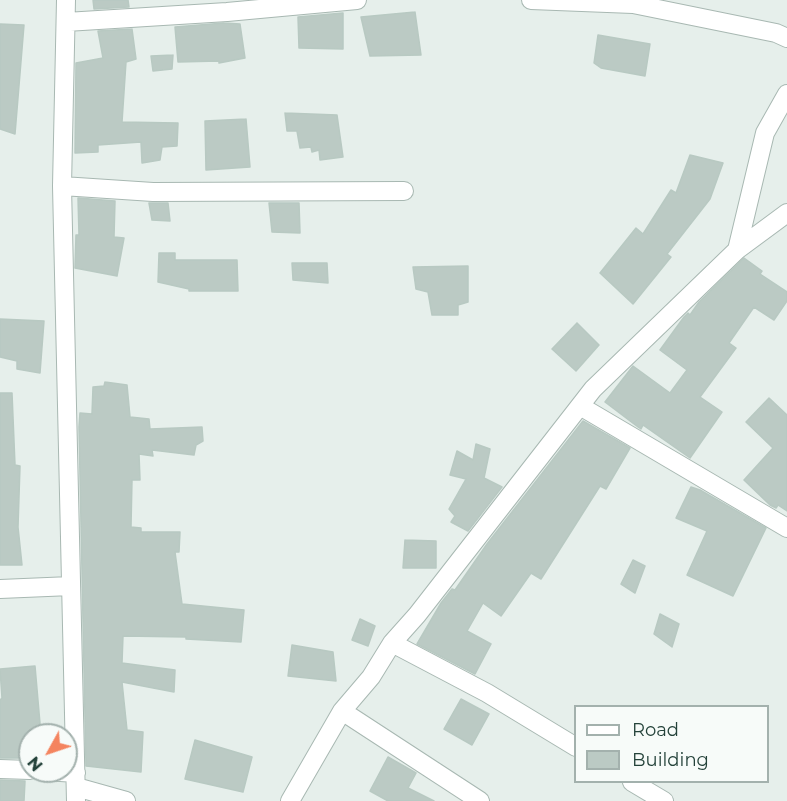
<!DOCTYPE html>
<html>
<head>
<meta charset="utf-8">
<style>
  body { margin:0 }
  #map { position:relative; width:787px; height:801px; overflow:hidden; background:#e6efeb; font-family:Montserrat,sans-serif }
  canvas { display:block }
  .legend { position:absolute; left:574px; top:705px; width:195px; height:78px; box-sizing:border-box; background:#f7fbf9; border:2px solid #a3b1ad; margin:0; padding:8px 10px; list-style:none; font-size:18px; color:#24423a }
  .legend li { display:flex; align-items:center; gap:12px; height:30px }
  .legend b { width:30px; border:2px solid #a3b1ad }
  .north { position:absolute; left:18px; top:723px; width:60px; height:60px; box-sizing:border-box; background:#f7fbf9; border:2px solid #a3b1ad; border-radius:50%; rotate:230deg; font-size:16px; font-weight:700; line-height:24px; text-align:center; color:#24423a }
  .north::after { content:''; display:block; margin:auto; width:21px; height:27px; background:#f4845f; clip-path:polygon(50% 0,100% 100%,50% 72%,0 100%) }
</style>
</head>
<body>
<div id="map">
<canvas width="787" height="801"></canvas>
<ul class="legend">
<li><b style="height:8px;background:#fff"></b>Road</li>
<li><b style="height:16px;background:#bbcac4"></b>Building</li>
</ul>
<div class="north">N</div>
</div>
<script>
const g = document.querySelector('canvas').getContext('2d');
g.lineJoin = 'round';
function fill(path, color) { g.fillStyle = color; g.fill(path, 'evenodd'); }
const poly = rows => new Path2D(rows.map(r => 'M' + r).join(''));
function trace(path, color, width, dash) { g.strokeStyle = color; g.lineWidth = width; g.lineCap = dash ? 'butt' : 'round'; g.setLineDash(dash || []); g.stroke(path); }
const building = poly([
  [93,0,128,0,129,7,94,9,93,0],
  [415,12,421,55,370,56,361,17,415,12],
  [343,13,343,49,299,48,298,17,343,13],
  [224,23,240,24,245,58,219,63,219,61,178,62,175,27,224,23],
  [0,24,24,25,15,134,0,129,0,24],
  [132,29,136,59,126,62,122,122,178,123,177,146,162,147,160,160,142,163,141,142,98,145,98,152,75,153,76,63,103,58,98,31,132,29],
  [598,35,650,44,645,76,601,68,594,63,598,35],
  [173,55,172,69,153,71,151,56,173,55],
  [285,113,337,115,343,157,320,160,319,150,312,152,311,147,300,148,297,131,287,131,285,113],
  [246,119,250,167,206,170,205,121,246,119],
  [690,155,723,163,710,199,667,254,671,257,633,304,600,273,636,228,643,234,671,190,676,193,690,155],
  [78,198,115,201,114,237,124,238,117,276,75,268,76,235,79,235,78,198],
  [149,203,168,203,170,221,152,220,149,203],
  [269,203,299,203,300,233,272,232,269,203],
  [159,253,175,253,175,260,237,260,238,291,189,291,189,289,158,282,159,253],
  [744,258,762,271,760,274,787,292,787,301,774,320,754,307,729,343,736,348,700,397,722,412,690,458,643,425,641,429,638,427,605,402,633,366,670,393,687,370,660,350,684,317,688,313,690,315,699,302,744,258],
  [292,263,327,263,328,283,293,280,292,263],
  [468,266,468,302,458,305,458,315,432,315,428,292,416,289,413,267,468,266],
  [0,319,44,321,40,373,17,369,17,361,0,357,0,319],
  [577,323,599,345,576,371,552,349,577,323],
  [105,382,127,385,130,417,149,419,150,429,202,427,203,441,196,445,194,455,152,450,153,456,139,454,140,480,132,480,131,527,141,528,141,532,180,532,179,552,175,552,182,604,244,610,241,642,186,639,186,637,123,636,122,663,175,670,174,692,122,682,127,730,143,732,141,772,86,766,79,427,80,413,92,414,93,387,104,386,105,382],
  [0,393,12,393,15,465,20,466,18,527,22,565,0,565,0,393],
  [769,398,787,415,787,511,778,505,776,508,770,505,744,480,773,448,746,422,769,398],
  [583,421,630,448,606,489,600,486,541,579,531,573,501,616,483,603,467,631,491,644,475,674,417,644,441,603,452,589,455,590,487,544,583,421],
  [476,444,490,449,484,478,502,487,468,531,451,522,455,516,449,509,466,479,450,475,457,451,473,460,476,444],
  [691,487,700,490,766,528,733,596,687,575,707,531,676,518,691,487],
  [405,540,436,541,436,568,403,568,405,540],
  [633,560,645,566,635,593,621,584,633,560],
  [660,614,679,624,672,647,654,634,660,614],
  [360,619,375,626,368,646,352,640,360,619],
  [292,645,333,652,336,681,288,676,292,645],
  [35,666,41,735,30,735,30,758,0,758,0,700,2,698,0,669,35,666],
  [461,699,489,714,472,745,444,729,461,699],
  [195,740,252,757,243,792,185,779,195,740],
  [388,757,416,773,408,788,434,801,388,801,370,791,388,757],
  [0,780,25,781,24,801,0,801,0,780]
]);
const minor = poly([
  [66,0,62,186,76,801],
  [531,0,633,4,776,33,787,38],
  [66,22,227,12,357,0],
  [62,186,153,192,404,191],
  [737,250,787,213],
  [580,406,787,528],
  [0,589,71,586],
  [392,643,487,693,576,747],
  [342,711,480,801],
  [0,769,30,770],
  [45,771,76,773],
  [632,782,664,801],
  [76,787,126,801],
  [290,801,342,711,371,677,392,643,417,615,593,389,737,250,765,133,787,94]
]);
fill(building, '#bbcac4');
trace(building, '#b8c9c2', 1.5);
trace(minor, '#a8b8b2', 20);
trace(minor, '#fff', 18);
</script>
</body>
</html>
